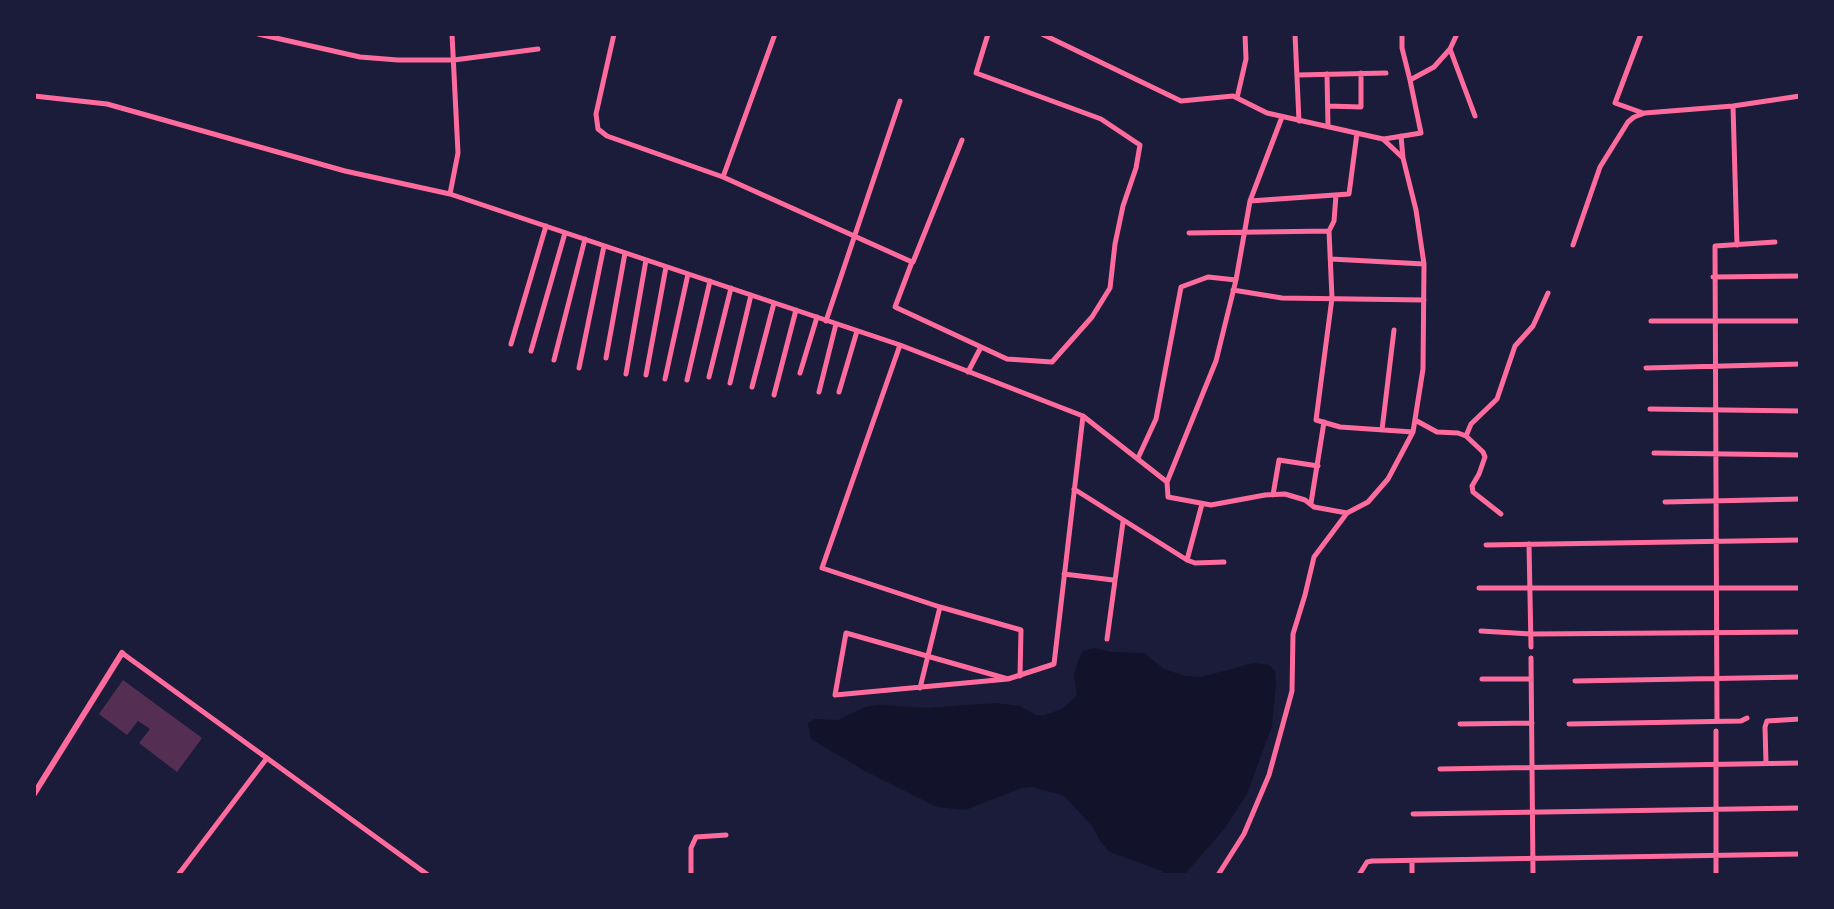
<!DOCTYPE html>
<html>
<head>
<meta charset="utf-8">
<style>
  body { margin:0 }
  #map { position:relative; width:1834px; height:909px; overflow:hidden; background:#1b1b3a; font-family:Signika,sans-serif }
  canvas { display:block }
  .frame { position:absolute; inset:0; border:36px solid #1b1b3a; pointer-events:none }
</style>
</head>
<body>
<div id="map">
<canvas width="1834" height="909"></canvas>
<div class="frame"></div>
</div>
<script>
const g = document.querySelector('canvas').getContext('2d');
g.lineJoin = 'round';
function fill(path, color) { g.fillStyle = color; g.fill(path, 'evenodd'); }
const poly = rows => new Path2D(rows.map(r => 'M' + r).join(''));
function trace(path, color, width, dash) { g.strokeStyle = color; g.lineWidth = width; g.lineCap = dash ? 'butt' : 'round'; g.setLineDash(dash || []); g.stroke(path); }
const water = poly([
  [1095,648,1111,652,1144,653,1164,669,1185,676,1201,677,1254,663,1269,665,1275,671,1276,684,1272,726,1247,794,1225,828,1184,875,1164,875,1162,871,1110,852,1100,841,1093,827,1063,795,1032,787,1022,788,965,810,937,807,865,771,811,739,808,723,815,719,838,720,865,707,878,705,928,708,995,703,1020,706,1036,715,1045,715,1062,709,1077,695,1074,675,1079,658,1083,651]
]);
const building = poly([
  [123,680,202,738,177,772,139,743,150,729,138,721,127,735,99,714]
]);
const minor = poly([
  [258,34,360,57,398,60,454,60,538,49],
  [614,34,596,114,598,129,607,136,723,177,912,262,895,307,1007,359,1052,362,1092,317,1110,288,1115,244,1123,206,1136,168,1140,145,1101,119,976,73,988,34],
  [1042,34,1181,101,1233,96,1267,113,1383,139,1403,158,1416,210,1424,264,1423,369,1413,432,1388,479,1368,502,1347,513,1314,557,1305,595,1293,634,1292,691,1269,775,1244,834,1218,875],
  [1295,34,1299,121],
  [1402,34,1402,48,1410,80],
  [1641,34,1615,103,1643,113],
  [1450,49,1475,116],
  [1327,74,1328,127],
  [1298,75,1386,73],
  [34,96,107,104,345,171,450,194,900,345,1083,416,1167,482,1168,497,1211,505,1265,495,1285,494,1305,500,1314,507,1347,513],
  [1237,98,1246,59,1245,34],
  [1328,106,1361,107,1361,73],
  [1733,106,1737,245],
  [1401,136,1403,158],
  [1384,139,1421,133,1410,80,1434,67,1450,49,1457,34],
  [723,177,775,34],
  [450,194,458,153,452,34],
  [1336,195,1334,221,1329,231,1332,298,1316,420,1340,427,1413,432],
  [1250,201,1349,194,1357,133],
  [1189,233,1329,231],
  [1573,245,1600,167,1628,122,1634,117,1645,113,1733,106,1800,96],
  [1331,259,1424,264],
  [913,262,962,140],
  [1713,277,1800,276],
  [1233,290,1282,298,1424,300],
  [826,321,900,101],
  [1651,321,1800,321],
  [511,344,546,226],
  [900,345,822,568,940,607,1021,630,1020,676],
  [531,351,565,233],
  [606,358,625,253],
  [554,360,585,239],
  [579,368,604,246],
  [1646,368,1800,364],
  [968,372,981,347],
  [800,373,817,317],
  [626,374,646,260],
  [646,375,666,267],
  [709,377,731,288],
  [665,379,688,274],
  [687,380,710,281],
  [730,383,751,295],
  [752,387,774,303],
  [819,392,836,324],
  [839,392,857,331],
  [774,395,796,310],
  [1650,409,1800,411],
  [1415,420,1437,432,1458,433,1466,436,1483,452,1485,457,1479,474,1472,486,1473,492,1501,514],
  [1382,430,1394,330],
  [1466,436,1471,424,1497,399,1515,346,1533,326,1548,293],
  [1654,453,1800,455],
  [1138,458,1156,419,1181,287,1208,277,1236,280],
  [1167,482,1216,361,1236,280,1250,201,1282,117],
  [1074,489,1187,560,1202,504],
  [1273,495,1279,460,1318,466],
  [1665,502,1800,499],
  [1311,503,1324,422],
  [1529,544,1531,647],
  [1486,545,1800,540],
  [1187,560,1195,563,1224,562],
  [1064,574,1113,580],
  [1479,588,1800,588],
  [1481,631,1531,634,1800,632],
  [1107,639,1123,522],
  [122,653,428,875],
  [1531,658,1533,875],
  [1008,679,846,633,835,695,1008,679,1054,664,1083,416],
  [1482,679,1531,679],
  [1575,681,1800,677],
  [920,688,940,607],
  [1717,721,1715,246,1775,242],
  [1460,724,1532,723],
  [1569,724,1741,721,1747,718],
  [1716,731,1716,875],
  [1766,763,1765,727,1767,721,1800,719],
  [1440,769,1800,763],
  [1413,814,1800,808],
  [178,875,267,758],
  [691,875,691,848,696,837,726,835],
  [1359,875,1367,862,1372,861,1800,854],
  [1412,875,1412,861]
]);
const tertiary = poly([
  [34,794,122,653]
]);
fill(water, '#12122b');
fill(building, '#542f53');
trace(minor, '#ff6b9d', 5);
trace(tertiary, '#ff6b9d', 6);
</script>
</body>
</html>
